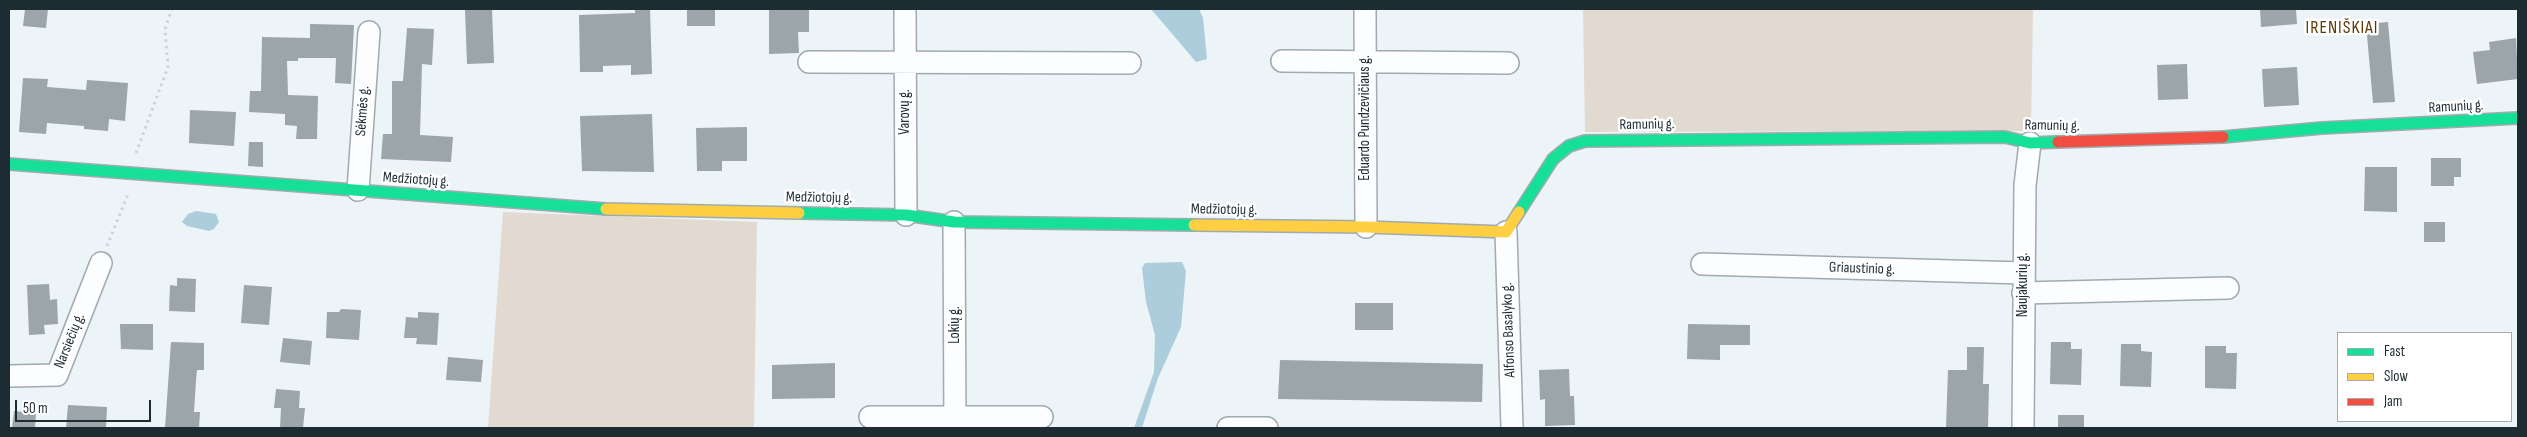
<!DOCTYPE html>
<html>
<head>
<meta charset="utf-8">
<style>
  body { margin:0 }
  #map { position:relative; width:2527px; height:437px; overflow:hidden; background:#ecf4f8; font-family:"Sofia Sans Condensed",sans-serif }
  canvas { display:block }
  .frame { position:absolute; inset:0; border:10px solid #1d2c32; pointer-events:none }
  .legend { position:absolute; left:2337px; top:332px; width:175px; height:90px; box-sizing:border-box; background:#fff; border:1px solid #a5abad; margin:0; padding:6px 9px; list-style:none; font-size:15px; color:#1d2c32 }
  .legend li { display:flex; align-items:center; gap:10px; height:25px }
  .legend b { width:25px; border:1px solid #a5abad }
  .scale { position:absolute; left:15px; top:400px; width:136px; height:22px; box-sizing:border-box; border:2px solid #1d2c32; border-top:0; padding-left:6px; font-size:15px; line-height:18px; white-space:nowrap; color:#1d2c32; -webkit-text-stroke:4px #fff; paint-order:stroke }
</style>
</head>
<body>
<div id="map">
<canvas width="2527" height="437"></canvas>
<div class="frame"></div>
<ul class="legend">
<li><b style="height:6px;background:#16e098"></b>Fast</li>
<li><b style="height:6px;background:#ffcf43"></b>Slow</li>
<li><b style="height:6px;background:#f24e42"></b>Jam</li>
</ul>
<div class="scale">50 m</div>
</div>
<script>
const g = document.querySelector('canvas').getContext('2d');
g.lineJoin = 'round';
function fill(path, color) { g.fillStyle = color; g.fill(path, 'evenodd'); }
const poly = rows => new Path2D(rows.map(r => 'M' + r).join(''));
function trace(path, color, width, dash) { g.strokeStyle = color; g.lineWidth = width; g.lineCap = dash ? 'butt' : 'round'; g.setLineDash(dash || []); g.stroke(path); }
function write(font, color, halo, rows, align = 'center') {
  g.font = font + ' "Sofia Sans Condensed",sans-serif'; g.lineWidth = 5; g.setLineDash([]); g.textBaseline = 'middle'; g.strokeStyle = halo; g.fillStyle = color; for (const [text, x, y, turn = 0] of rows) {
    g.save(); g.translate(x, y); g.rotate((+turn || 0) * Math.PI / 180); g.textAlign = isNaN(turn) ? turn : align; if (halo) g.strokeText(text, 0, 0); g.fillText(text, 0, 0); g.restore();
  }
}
const green = poly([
  [1583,9,2033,9,2031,131,1585,132],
  [503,212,757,222,754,428,488,428]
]);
const water = poly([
  [1151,9,1199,9,1203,18,1207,59,1196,62],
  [196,211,216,214,219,222,214,229,209,231,187,226,182,222,188,214],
  [1182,262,1186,271,1181,327,1158,378,1142,428,1134,428,1154,372,1155,335,1146,302,1142,268,1145,263]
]);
const building = poly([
  [25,9,48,9,46,28,23,26],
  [465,9,492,9,494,63,467,64],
  [635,9,650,9,652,74,631,75,631,65,603,66,603,72,580,72,579,15,635,13],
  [687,9,715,9,715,26,687,26],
  [809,9,809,32,798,32,799,53,769,54,769,10],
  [2260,9,2296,9,2297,24,2261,27],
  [2388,22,2395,102,2373,103,2366,24],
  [310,24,354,25,351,84,335,83,336,58,298,58,298,61,287,61,288,95,318,96,317,139,296,139,297,126,285,125,285,114,249,112,250,91,261,91,262,37,310,38],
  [407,28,434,29,432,65,422,64,420,135,453,137,451,162,381,159,383,134,392,134,392,81,403,81],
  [2516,38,2518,79,2477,84,2473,52,2490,50,2489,42],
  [2187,64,2188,99,2158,100,2157,65],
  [2297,67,2299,105,2264,107,2262,69],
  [23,78,48,79,47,87,86,90,87,80,128,83,125,121,109,119,108,131,84,129,84,126,47,123,46,134,19,132],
  [190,110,236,112,234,146,189,143],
  [652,114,654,172,582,171,580,116],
  [747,127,747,161,722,161,722,171,697,171,696,128],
  [249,142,263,142,263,167,248,166],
  [2431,158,2461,158,2461,177,2454,177,2454,186,2431,186],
  [2365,167,2397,167,2397,212,2364,211],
  [2424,222,2445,222,2445,242,2424,242],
  [177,278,196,279,195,312,169,311,170,285,177,286],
  [49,284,50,300,57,299,58,324,44,325,45,334,29,335,27,285],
  [244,285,272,287,269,325,241,323],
  [1355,303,1393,303,1393,330,1355,330],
  [341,309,361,310,359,340,326,338,327,312,339,312],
  [418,312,439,313,437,345,416,344,417,338,404,338,406,317,418,318],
  [120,324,153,324,153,350,121,349],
  [1688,324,1750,325,1750,345,1720,345,1720,360,1687,359],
  [283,338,312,341,310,365,280,362],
  [171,342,204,343,204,370,197,370,196,381,194,412,200,412,199,428,165,428],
  [2051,342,2071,342,2071,349,2082,349,2081,385,2050,384],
  [2121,344,2141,344,2141,351,2152,352,2151,387,2120,386],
  [2205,346,2226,346,2226,353,2237,353,2236,389,2205,388],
  [1967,347,1984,347,1983,384,1989,384,1988,428,1946,428,1948,370,1967,370],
  [448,357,483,360,481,382,446,380],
  [1280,360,1483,364,1482,402,1278,399],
  [835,363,835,398,772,399,772,365],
  [1569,369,1570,396,1574,396,1575,425,1545,426,1545,399,1540,400,1539,370],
  [276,389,300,391,299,408,305,408,303,428,280,428,281,408,274,408],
  [68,405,107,407,106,428,66,428],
  [14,411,36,413,35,428,12,428],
  [2058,415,2084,415,2084,428,2058,428]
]);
const path = poly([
  [136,153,168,67,165,29,172,9],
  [107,246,128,194]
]);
const street = poly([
  [905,9,906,215],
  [1365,9,1366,227],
  [1282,61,1508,63],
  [809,62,1130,63],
  [358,190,369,32],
  [954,222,955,428],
  [1506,232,1512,428],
  [1702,264,2023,273],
  [2023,293,2228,288],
  [9,376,57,375,101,263],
  [870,417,1042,417],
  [1228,428,1267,428],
  [2023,428,2025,185,2030,143]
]);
const fast = poly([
  [2223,137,2322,128,2518,118],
  [9,164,606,209],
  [1519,212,1553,159,1569,146,1585,141,2005,137,2030,143,2058,142],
  [799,213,906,215,954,222,1194,225]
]);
const slow = poly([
  [606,209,799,213],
  [1194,225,1366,227,1506,232,1519,212]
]);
const jam = poly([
  [2058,142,2223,137]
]);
const streetNames = [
  ["Ramunių g.",2456,107,-3],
  ["Sėkmės g.",363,111,-86],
  ["Varovų g.",905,112,-90],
  ["Eduardo Pundzevičiaus g.",1365,118,-90],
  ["Ramunių g.",1647,125,-1],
  ["Ramunių g.",2052,126,1],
  ["Medžiotojų g.",416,180,4],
  ["Medžiotojų g.",819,198,1],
  ["Medžiotojų g.",1224,210,1],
  ["Griaustinio g.",1862,269,2],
  ["Naujakurių g.",2023,285,-90],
  ["Lokių g.",955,325,-90],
  ["Alfonso Basalyko g.",1509,330,-92],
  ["Narsiečių g.",70,341,-68]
];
const quarterNames = [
  ["IRENIŠKIAI",2342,28]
];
fill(green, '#e2dad0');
fill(water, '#accddb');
fill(building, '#9ba5aa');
trace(street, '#a0aaaf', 24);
trace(fast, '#a0aaaf', 14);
trace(slow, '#a0aaaf', 14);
trace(jam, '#a0aaaf', 14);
trace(path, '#cfd2d4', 3, [2.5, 4]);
trace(street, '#fcfdfe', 21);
trace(fast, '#16e098', 11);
trace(slow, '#ffcf43', 11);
trace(jam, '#f24e42', 11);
write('15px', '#1d2c32', '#fff', streetNames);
g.letterSpacing = '1px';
write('18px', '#5e3806', '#fff', quarterNames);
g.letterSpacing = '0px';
</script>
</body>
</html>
